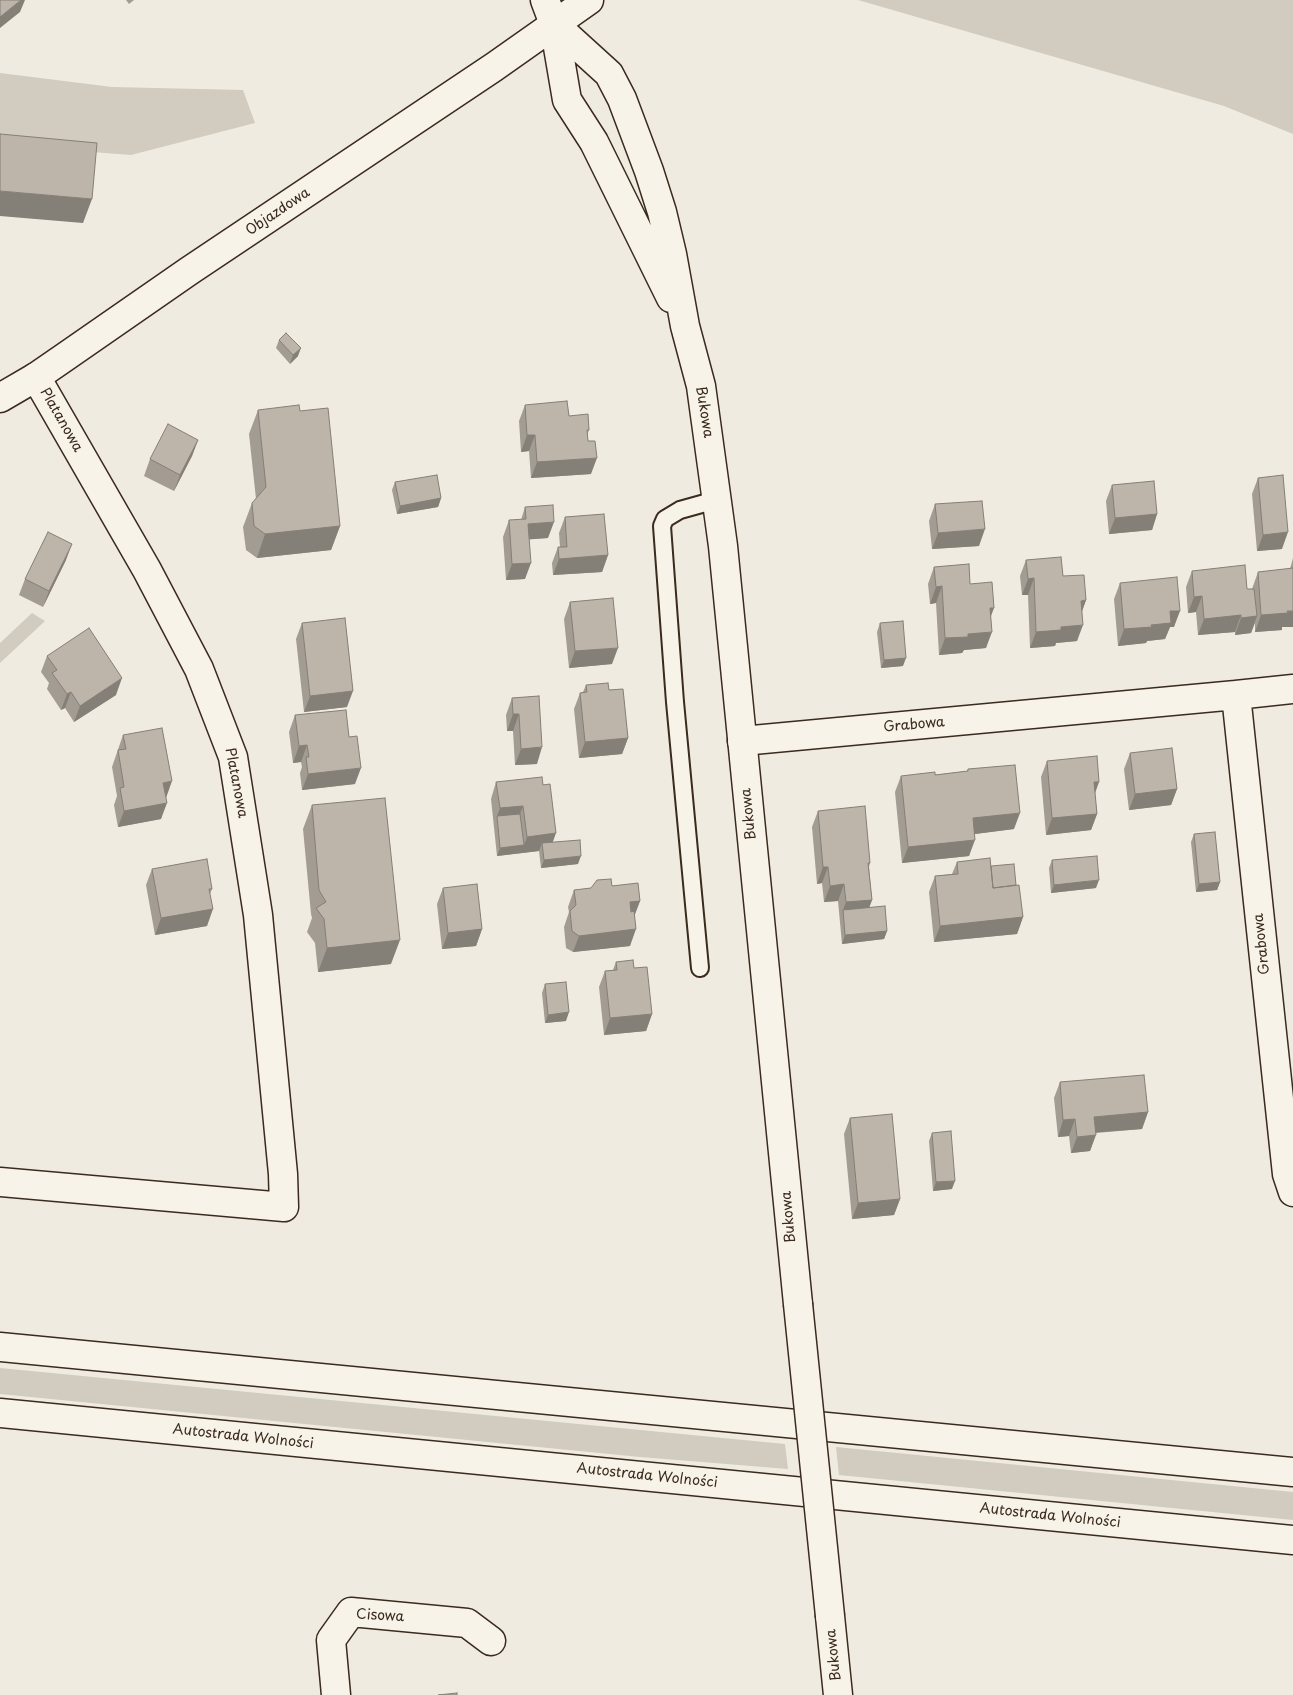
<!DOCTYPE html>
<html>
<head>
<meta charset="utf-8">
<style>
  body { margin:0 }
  canvas { display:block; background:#efebe0 }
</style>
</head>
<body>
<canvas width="1293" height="1695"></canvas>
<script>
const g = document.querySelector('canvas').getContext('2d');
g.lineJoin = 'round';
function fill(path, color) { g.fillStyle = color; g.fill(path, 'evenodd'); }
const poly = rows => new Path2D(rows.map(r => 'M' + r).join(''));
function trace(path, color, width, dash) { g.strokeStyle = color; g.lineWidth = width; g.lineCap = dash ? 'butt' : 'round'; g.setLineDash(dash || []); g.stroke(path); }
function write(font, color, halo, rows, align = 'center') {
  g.font = font + ' "Playpen Sans",sans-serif'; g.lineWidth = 5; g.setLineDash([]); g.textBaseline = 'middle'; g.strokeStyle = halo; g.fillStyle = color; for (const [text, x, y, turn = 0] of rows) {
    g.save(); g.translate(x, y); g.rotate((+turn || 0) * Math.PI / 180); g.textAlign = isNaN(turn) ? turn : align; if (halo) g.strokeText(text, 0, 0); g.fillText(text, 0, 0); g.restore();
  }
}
const green = poly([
  [858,0,1293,0,1293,134,1224,106],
  [0,73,112,87,243,90,255,123,131,155,0,145],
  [32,613,45,621,0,663,0,643],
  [0,1368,785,1444,788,1469,640,1457,0,1394],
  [836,1447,1293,1492,1293,1520,839,1475]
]);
const lane = poly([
  [700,968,675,702,662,526,665,519,680,510,716,500]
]);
const street = poly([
  [1236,695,1293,689],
  [742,741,1236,695,1287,1174,1293,1192],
  [0,1182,284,1207,283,1174,258,915,233,757,199,669,147,570,36,377],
  [336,1695,331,1640,351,1612,467,1623,491,1641]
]);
const secondary = poly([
  [545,0,554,24,567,100,594,142,671,298],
  [554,24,609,74,622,99,649,171,662,212,672,254,685,326,701,386,723,546,798,1304],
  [830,1616,838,1695]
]);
const primary = poly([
  [0,398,36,377,65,357,189,271,494,67,589,0]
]);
const highway = poly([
  [0,1347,1293,1472],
  [0,1413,1293,1540]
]);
const secondaryBridge = poly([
  [798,1304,830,1616]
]);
const wall = poly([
  [126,0,134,0,129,4],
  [279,340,298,356,290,364,276,348],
  [525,405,569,416,589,430,587,435,591,474,531,478,529,451,521,452,519,421],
  [258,410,300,411,340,526,331,550,257,558,246,550,243,527,252,503,256,499,249,434],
  [198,440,192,456,174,491,144,476,150,459],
  [1258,478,1282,549,1257,551,1252,494],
  [395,482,441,498,438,507,397,514,392,490],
  [1112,485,1157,514,1152,530,1109,534,1106,501],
  [935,504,979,546,932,549,929,521],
  [525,507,548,538,529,539,525,579,506,580,503,537,509,520,521,520],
  [565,517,608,555,602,572,553,575,552,563,558,547,560,547,559,533],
  [1293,558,1293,627,1282,627,1282,630,1255,632,1255,623,1251,633,1235,635,1235,632,1198,635,1196,612,1188,613,1186,587,1192,571,1247,589,1252,589,1258,572,1290,569],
  [66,560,43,607,19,595,25,579],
  [1026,560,1063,576,1086,600,1082,611,1077,641,1056,643,1055,646,1030,648,1028,595,1022,595,1020,576],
  [934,567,970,584,991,618,986,648,964,650,962,653,939,655,936,603,930,604,928,584],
  [1120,583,1174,627,1170,627,1165,639,1147,641,1146,643,1118,646,1114,599],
  [570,602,612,664,569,668,564,619],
  [302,623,347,707,304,712,296,639],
  [880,623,903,666,881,668,877,632],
  [47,656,116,695,74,722,65,708,61,710,47,689,49,683,41,672],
  [586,685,609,690,628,738,622,754,579,758,574,709,580,693,583,692],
  [539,696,537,764,515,765,513,731,507,731,506,715,512,698],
  [295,715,355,784,302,790,300,773,302,767,301,762,293,763,289,732],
  [123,735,166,798,161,819,118,827,114,805,117,796,112,767],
  [1130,753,1177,789,1171,805,1129,810,1124,769],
  [1047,761,1095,794,1097,814,1091,830,1046,835,1041,777],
  [968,769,1014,829,975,834,969,856,902,863,895,792,901,776,935,775,967,771],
  [496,782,543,785,553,842,578,864,541,868,539,851,497,856,491,799],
  [312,805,391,964,318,972,315,943,307,932,312,918,311,914,303,829],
  [818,811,870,863,869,867,872,900,869,908,887,931,884,939,842,944,838,901,824,902,822,883,817,884,812,827],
  [1194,834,1220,882,1217,890,1196,892,1191,842],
  [1052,860,1096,888,1051,893,1049,868],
  [957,862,991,866,1016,885,1023,917,1017,934,934,942,929,892,935,876,952,874],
  [152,869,212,889,210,894,207,926,155,935,146,885],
  [612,886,640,901,634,916,630,946,573,952,566,948,564,927,569,912,568,907,574,890],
  [443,888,482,929,476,946,442,949,437,904],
  [616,962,652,1014,646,1031,604,1035,599,987,605,971,613,970],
  [545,984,566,1021,545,1023,542,993],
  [1060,1082,1148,1112,1142,1129,1096,1133,1090,1151,1071,1153,1069,1136,1058,1137,1054,1098],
  [850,1118,900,1199,894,1215,852,1219,844,1134],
  [932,1133,952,1189,933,1191,929,1141]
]);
const shadedWall = poly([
  [21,0,25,0,20,12,0,28,0,17],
  [0,191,92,199,83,223,0,216],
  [301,348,298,356,290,364,293,355],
  [527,435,535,435,529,451,521,452],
  [198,440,192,456,174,491,180,475],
  [597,458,591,474,531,478,537,462],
  [441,498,438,507,397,514,400,506],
  [1157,514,1152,530,1109,534,1115,518],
  [554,522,548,538,522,540,528,524],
  [340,526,331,550,257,558,265,534],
  [985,529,979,546,932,549,938,533],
  [1288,532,1282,549,1257,551,1263,535],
  [72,544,66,560,43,607,49,591],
  [608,555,602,572,553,575,559,559],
  [531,563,525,579,506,580,512,564],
  [1034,578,1028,595,1022,595,1028,579],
  [942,586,936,603,930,604,936,587],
  [1202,596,1196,612,1188,613,1194,597],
  [1086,600,1080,617,1081,601],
  [990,608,994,608,988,624],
  [1170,611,1180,611,1174,627,1170,627,1165,639,1147,641,1146,643,1118,646,1124,629],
  [1293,611,1293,627,1282,627,1282,630,1255,632,1261,615],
  [1241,615,1235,632,1198,635,1204,619],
  [1257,616,1251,633,1235,635,1241,618],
  [1083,625,1077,641,1056,643,1055,646,1030,648,1036,632,1061,627],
  [992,632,986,648,964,650,962,653,939,655,945,638,968,634],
  [618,648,612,664,569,668,575,651],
  [906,658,903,666,881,668,884,660],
  [122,678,116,695,74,722,80,706],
  [353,691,347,707,304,712,310,696],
  [71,692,65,708,61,710,67,694],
  [513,714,519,714,513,731,507,731],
  [628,738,622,754,579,758,585,742],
  [307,745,301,762,293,763,299,746],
  [542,747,537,764,515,765,521,749],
  [361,768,355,784,302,790,308,774],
  [172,781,166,798,163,783],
  [1094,782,1099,782,1093,799],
  [1177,789,1171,805,1129,810,1135,794],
  [167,803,161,819,118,827,124,811],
  [523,806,517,822,497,816,500,808],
  [1020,813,1014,829,967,835,973,818],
  [1097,814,1091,830,1046,835,1052,818],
  [556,833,550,850,542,843,539,851,497,856,500,848,524,845,527,837],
  [975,840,969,856,902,863,908,847],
  [581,856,578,864,541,868,544,860],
  [823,867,828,867,822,883,817,884],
  [1099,880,1096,888,1051,893,1054,885],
  [1220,882,1217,890,1196,892,1199,884],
  [844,884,838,901,824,902,830,886],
  [872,900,866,916,843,910,846,902],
  [640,901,634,917,624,918,630,902],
  [213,909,207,926,155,935,161,918],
  [1023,917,1017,934,934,942,940,926],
  [482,929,476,946,442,949,448,933],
  [636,929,630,946,573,952,579,936],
  [887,931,884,939,842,944,845,935],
  [400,940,391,964,318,972,327,948],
  [569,1012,566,1021,545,1023,548,1015],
  [652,1014,646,1031,604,1035,610,1018],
  [1148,1112,1142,1129,1088,1133,1094,1117],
  [1075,1119,1069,1136,1058,1137,1063,1120],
  [1096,1135,1090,1151,1071,1153,1077,1137],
  [955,1181,952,1189,933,1191,936,1182],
  [900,1199,894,1215,852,1219,858,1203]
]);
const building = poly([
  [0,0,21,0,0,17,0,0],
  [0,134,97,143,92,199,0,191,0,134],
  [286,333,301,348,293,355,279,340,286,333],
  [567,401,569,416,588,414,589,430,587,430,588,441,595,441,597,458,537,462,535,435,527,435,525,405,567,401],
  [299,405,300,411,328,408,340,526,265,534,254,526,252,503,266,487,258,410,299,405],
  [168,424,198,440,180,475,150,459,168,424],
  [437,475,441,498,400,506,395,482,437,475],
  [1283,475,1288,532,1263,535,1258,478,1283,475],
  [1154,481,1157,514,1115,518,1112,485,1154,481],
  [982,501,985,529,938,533,935,504,982,501],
  [553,505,554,522,528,524,531,563,512,564,509,520,526,519,525,507,553,505],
  [604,514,608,555,559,559,558,547,567,547,565,517,604,514],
  [48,532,72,544,49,591,25,579,48,532],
  [1061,557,1063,576,1084,575,1086,600,1081,601,1083,625,1061,627,1061,630,1036,632,1034,578,1028,579,1026,560,1061,557],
  [969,564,970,584,992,582,994,608,990,608,992,632,968,634,968,637,945,638,942,586,936,587,934,567,969,564],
  [1245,565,1247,589,1254,589,1257,616,1241,618,1241,615,1204,619,1202,596,1194,597,1192,571,1245,565],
  [1293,568,1293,611,1287,611,1288,613,1261,615,1258,572,1293,568],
  [1177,577,1180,611,1170,611,1171,623,1151,625,1152,627,1124,629,1120,583,1177,577],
  [613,598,618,648,575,651,570,602,613,598],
  [345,618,353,691,310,696,302,623,345,618],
  [903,621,906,658,884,660,880,623,903,621],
  [89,628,122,678,80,706,71,692,67,694,52,673,57,670,47,656,89,628],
  [608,683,609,690,623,689,628,738,585,742,580,693,587,692,586,685,608,683],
  [539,696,542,747,521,749,519,714,513,714,512,698,539,696],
  [346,710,349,737,357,736,361,768,308,774,306,757,309,757,307,745,299,746,295,715,346,710],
  [162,728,172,781,163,783,167,803,124,811,120,788,124,787,118,750,126,749,123,735,162,728],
  [1172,748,1177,789,1135,794,1130,753,1172,748],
  [1097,756,1099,782,1094,782,1097,814,1052,818,1047,761,1097,756],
  [1015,765,1020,813,973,818,975,840,908,847,901,776,935,772,935,775,968,771,968,769,1015,765],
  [542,777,543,785,550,784,556,833,527,837,523,806,500,808,496,782,542,777],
  [385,798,400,940,327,948,324,919,316,908,326,902,319,890,312,805,385,798],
  [865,806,870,863,868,863,872,900,846,902,844,884,830,886,828,867,823,867,818,811,865,806],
  [520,814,524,845,500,848,497,816,520,814],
  [1215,832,1220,882,1199,884,1194,834,1215,832],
  [580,840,581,856,544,860,542,843,580,840],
  [1097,856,1099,880,1054,885,1052,860,1097,856],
  [990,858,993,888,1019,885,1023,917,940,926,935,876,958,874,957,862,990,858],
  [207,859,212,889,209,889,213,909,161,918,152,869,207,859],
  [1014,864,1016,885,993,888,991,866,1014,864],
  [611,879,612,886,638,883,640,901,630,902,631,912,634,911,636,929,579,936,572,931,570,911,576,905,574,890,591,888,597,880,611,879],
  [477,884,482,929,448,933,443,888,477,884],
  [885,906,887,931,845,935,843,910,885,906],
  [633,960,634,968,647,967,652,1014,610,1018,605,971,617,970,616,962,633,960],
  [566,982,569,1012,548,1015,545,984,566,982],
  [1144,1075,1148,1112,1094,1117,1096,1135,1077,1137,1075,1119,1063,1120,1060,1082,1144,1075],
  [892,1114,900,1199,858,1203,850,1118,892,1114],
  [951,1131,955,1181,936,1182,932,1133,951,1131],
  [457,1693,457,1695,438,1695,457,1693]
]);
const streetNames = [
  ["Objazdowa",278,212,-34],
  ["Bukowa",704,412,81],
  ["Platanowa",61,420,60],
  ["Grabowa",914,725,-5],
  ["Platanowa",236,783,79],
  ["Bukowa",749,814,-96],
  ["Grabowa",1262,944,-96],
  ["Bukowa",789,1217,-95],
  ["Autostrada Wolności",243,1437,6],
  ["Autostrada Wolności",647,1476,6],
  ["Autostrada Wolności",1050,1516,6],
  ["Cisowa",380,1616,3],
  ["Bukowa",834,1655,-96]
];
fill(green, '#d1cbc0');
trace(lane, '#3b2a1e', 20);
trace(street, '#3b2a1e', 31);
trace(secondary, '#3b2a1e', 31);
trace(primary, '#3b2a1e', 31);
trace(highway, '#3b2a1e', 31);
trace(lane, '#f7f3e8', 16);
trace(street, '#f7f3e8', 28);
trace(secondary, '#f7f3e8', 28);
trace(primary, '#f7f3e8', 28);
trace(highway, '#f7f3e8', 28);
trace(secondaryBridge, '#3b2a1e', 31, []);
trace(secondaryBridge, '#f7f3e8', 28);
fill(wall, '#a39c92');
fill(shadedWall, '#847f77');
fill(building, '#bdb5aa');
trace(building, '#847f77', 1);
write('14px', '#3b2a1e', '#f7f3e8', streetNames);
</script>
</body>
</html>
